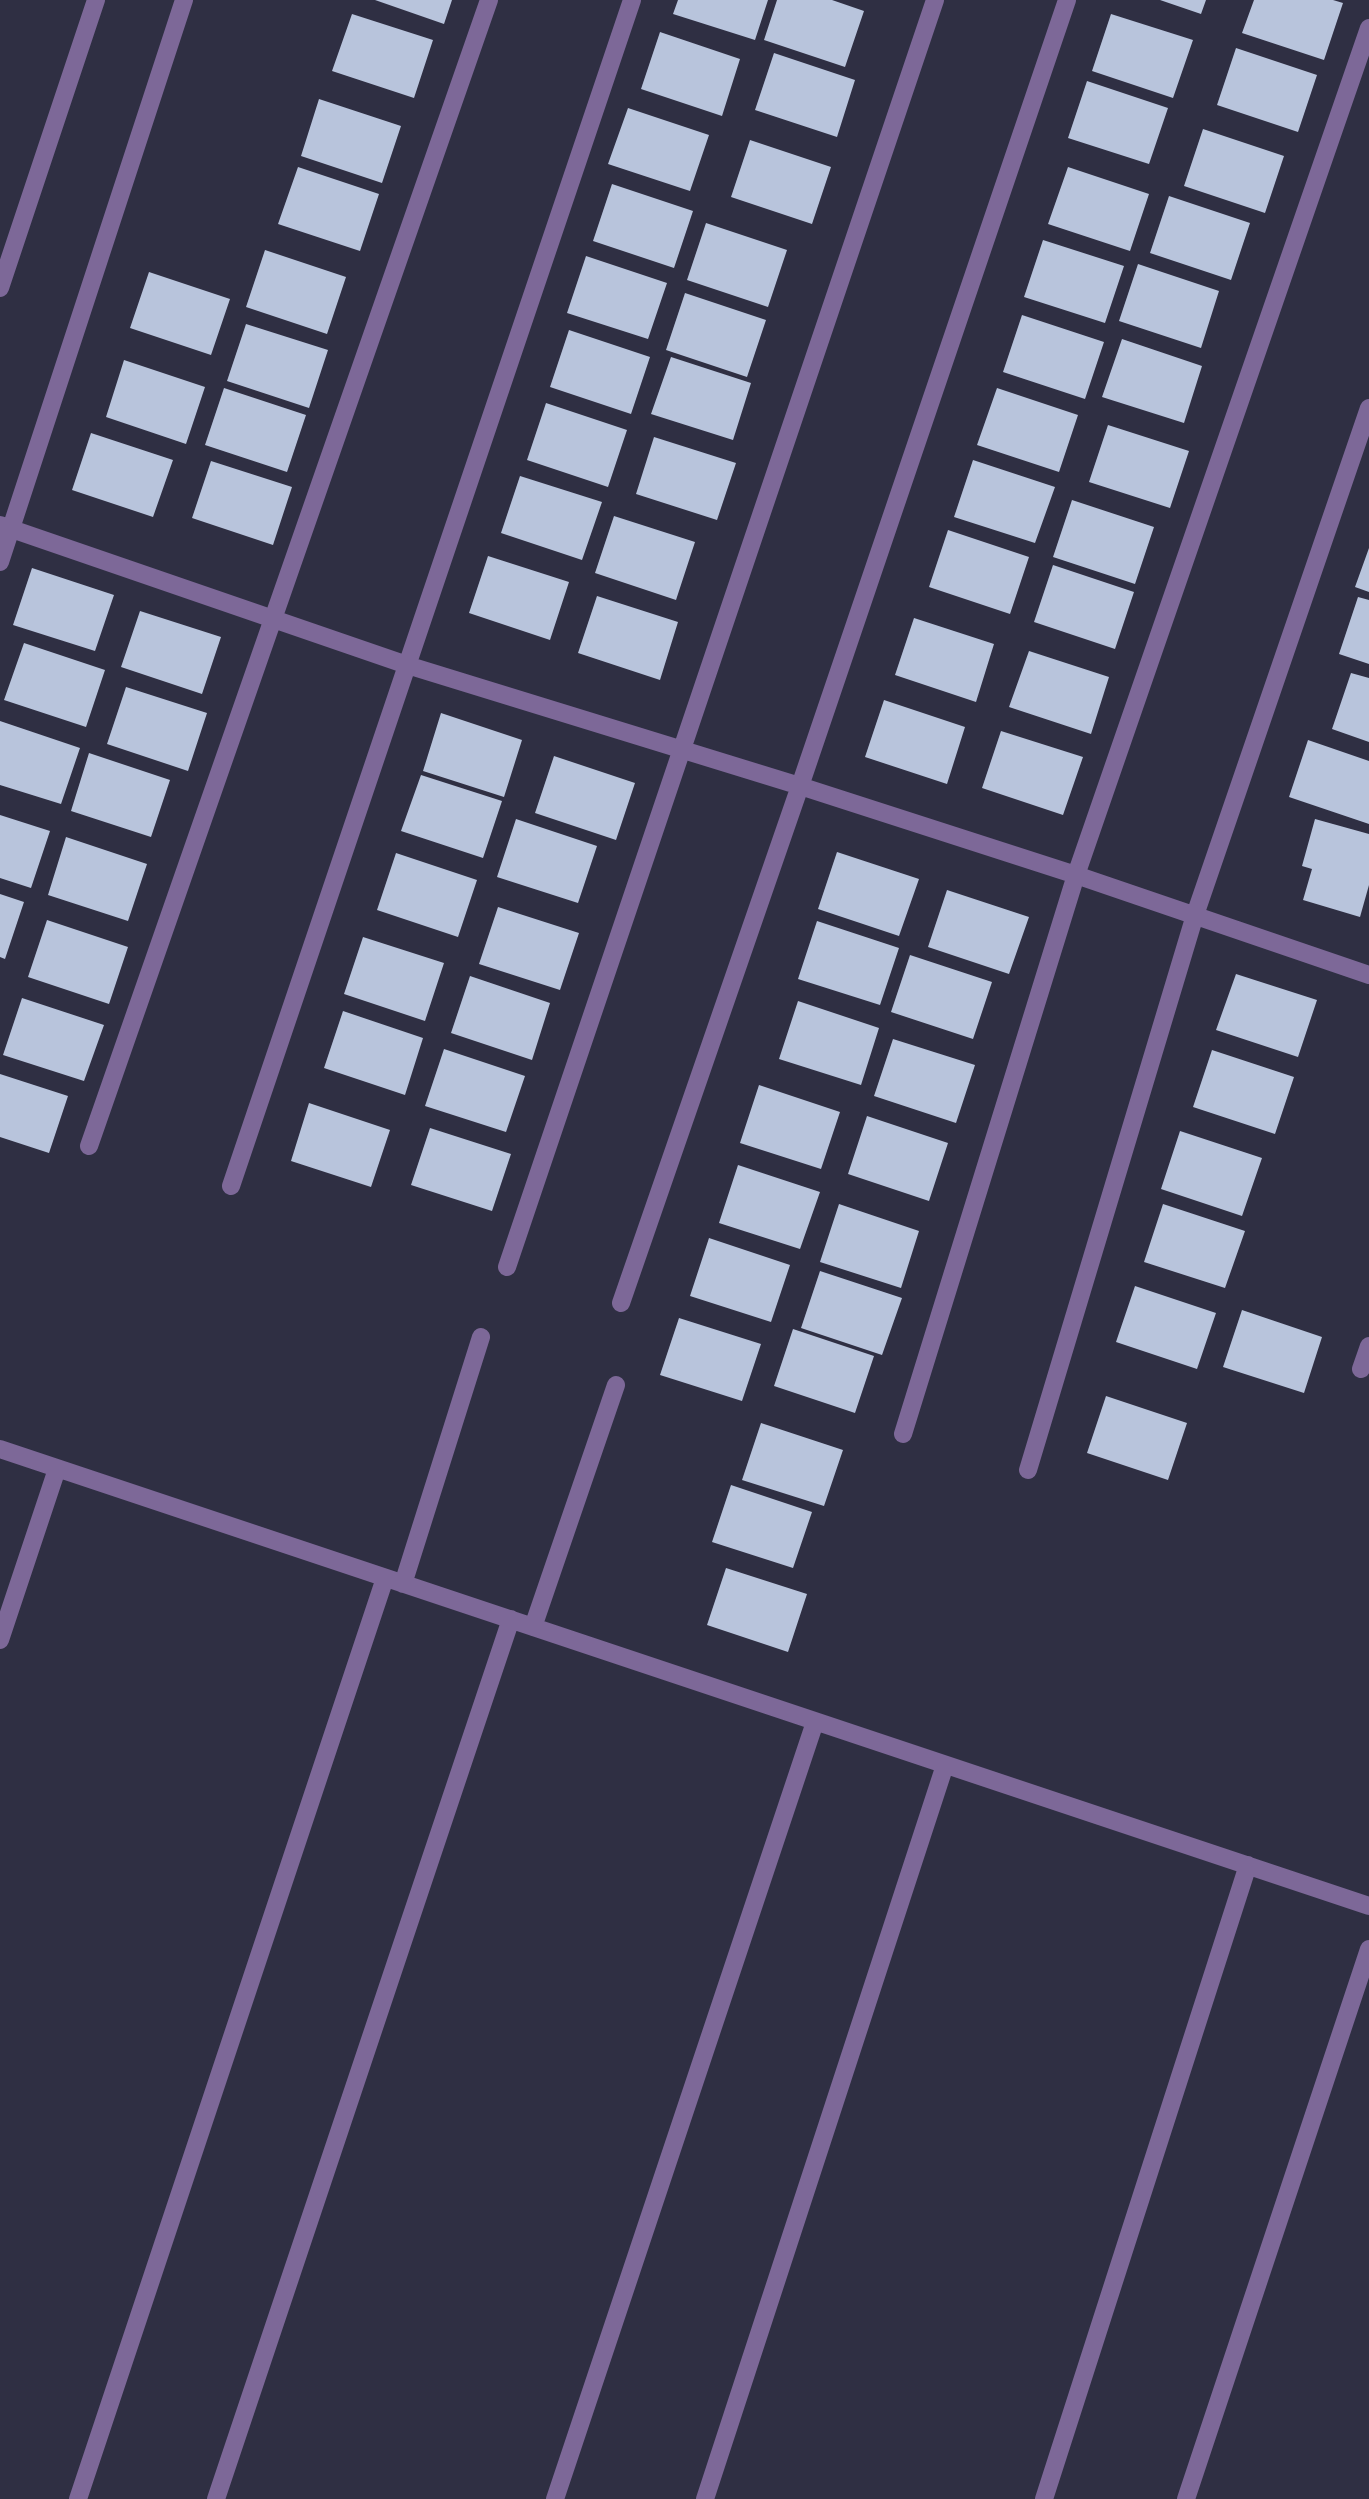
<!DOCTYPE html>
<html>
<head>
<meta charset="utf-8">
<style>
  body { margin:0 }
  canvas { display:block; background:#2f2f43 }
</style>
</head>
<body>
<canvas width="1369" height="2499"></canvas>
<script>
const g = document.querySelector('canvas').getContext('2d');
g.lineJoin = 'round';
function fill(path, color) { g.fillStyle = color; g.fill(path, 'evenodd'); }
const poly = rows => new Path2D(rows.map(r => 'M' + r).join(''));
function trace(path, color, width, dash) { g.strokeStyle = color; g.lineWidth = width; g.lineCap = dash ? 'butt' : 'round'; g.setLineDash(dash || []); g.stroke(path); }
const building = poly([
  [375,0,452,0,444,24],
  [678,0,768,0,755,40,673,14],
  [777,0,832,0,864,11,845,67,764,40],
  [1160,0,1206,0,1201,14],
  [1254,0,1333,0,1343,3,1324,60,1242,33],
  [352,14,433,40,414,98,332,71],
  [1111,14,1193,40,1173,98,1092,71],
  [660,32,740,59,722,116,641,89],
  [1236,48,1317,75,1298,132,1217,105],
  [774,53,855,80,837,137,755,110],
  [1087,81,1168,108,1149,164,1068,138],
  [319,99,401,126,382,183,301,156],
  [628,108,709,135,690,191,608,164],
  [1203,129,1284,156,1265,213,1184,186],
  [750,140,831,167,812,224,731,197],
  [298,167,379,194,360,251,278,224],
  [1068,167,1149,194,1130,251,1048,224],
  [612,184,693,211,674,268,593,241],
  [1169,196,1250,223,1231,280,1150,253],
  [706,223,787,250,768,307,687,280],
  [1043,240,1124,266,1105,323,1024,297],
  [265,250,346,277,327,334,246,307],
  [586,256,667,283,648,339,567,313],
  [1138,264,1219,291,1201,348,1119,321],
  [149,272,230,299,211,355,130,328],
  [685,293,766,320,747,377,666,350],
  [1022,315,1104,342,1085,399,1003,372],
  [246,324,328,350,309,408,227,381],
  [569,330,650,357,631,414,550,387],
  [1122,339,1202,366,1184,423,1102,397],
  [671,357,751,383,733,440,651,414],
  [124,360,205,387,186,444,106,417],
  [224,388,306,415,287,472,205,445],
  [997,388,1078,415,1059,472,977,445],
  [546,403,627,430,608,487,527,460],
  [1108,425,1189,451,1170,508,1089,482],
  [91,433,173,460,153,517,72,490],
  [654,437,736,463,717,520,636,494],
  [973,460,1055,487,1035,543,954,517],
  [211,461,292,487,273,545,192,518],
  [520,476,602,502,582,560,501,533],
  [1072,500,1154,527,1135,584,1053,557],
  [614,516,695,542,676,600,595,573],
  [948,530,1029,557,1010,614,929,587],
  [1369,548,1369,592,1355,587],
  [488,556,569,582,550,640,469,613],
  [1053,565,1134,592,1115,649,1034,622],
  [32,568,114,595,95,651,13,625],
  [597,596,678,622,660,680,578,653],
  [1358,597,1369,600,1369,664,1339,654],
  [140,611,221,637,202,694,121,667],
  [914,618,994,644,976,702,895,675],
  [24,643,105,670,86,727,4,700],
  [1029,651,1109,677,1091,734,1009,707],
  [1351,673,1369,678,1369,742,1332,729],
  [126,687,207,713,188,771,107,744],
  [884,700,965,727,947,784,865,757],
  [441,713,522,740,504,797,423,771],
  [0,721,80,748,61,804,0,785],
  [1001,731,1083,757,1063,815,982,788],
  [1308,740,1369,761,1369,824,1289,797],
  [89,753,170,780,151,837,71,811],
  [554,756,635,783,616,840,535,813],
  [421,775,502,801,483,858,401,831],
  [0,815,50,831,31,888,0,878],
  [516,819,597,846,578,903,497,877],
  [1315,819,1369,834,1369,885,1360,917,1303,900,1312,869,1302,866],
  [66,837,147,864,128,921,48,895],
  [837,852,919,879,899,936,818,909],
  [396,853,477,880,458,937,377,910],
  [947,890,1029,917,1009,974,928,947],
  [0,894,24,902,5,959,0,957],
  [498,907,579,933,560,990,479,964],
  [47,920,128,947,109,1004,28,977],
  [817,921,899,948,880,1005,798,979],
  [363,937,444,963,425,1021,344,994],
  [910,955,992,982,973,1039,891,1012],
  [1236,974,1317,1000,1298,1057,1216,1030],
  [470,976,550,1003,532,1060,451,1033],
  [22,998,104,1025,84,1081,3,1055],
  [798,1001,879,1028,861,1085,779,1059],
  [343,1011,423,1038,405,1095,324,1068],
  [893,1039,975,1065,956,1123,874,1096],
  [444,1049,525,1076,506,1132,425,1106],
  [1212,1050,1294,1077,1275,1134,1193,1107],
  [0,1074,68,1096,49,1153,0,1137],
  [759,1085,840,1112,821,1169,740,1143],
  [309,1103,390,1130,371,1187,291,1161],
  [867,1116,948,1143,929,1201,848,1174],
  [430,1128,511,1154,492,1211,411,1185],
  [1180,1131,1262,1158,1242,1216,1161,1189],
  [738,1165,820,1192,800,1249,719,1223],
  [839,1204,919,1231,901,1288,820,1262],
  [1163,1204,1245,1231,1225,1288,1144,1262],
  [709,1238,790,1265,771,1322,690,1296],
  [820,1271,902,1298,882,1355,801,1328],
  [1135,1286,1216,1313,1197,1369,1116,1342],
  [1242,1310,1322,1337,1304,1393,1223,1367],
  [679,1318,761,1344,742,1401,660,1375],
  [793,1329,874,1356,855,1413,774,1386],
  [1106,1396,1187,1423,1168,1480,1087,1453],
  [761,1423,843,1450,824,1506,742,1480],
  [731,1485,812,1512,793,1568,712,1542],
  [726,1568,807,1594,788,1652,707,1625]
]);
const minor = poly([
  [0,288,96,0],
  [0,525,407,665,800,786,1076,875,1369,975],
  [0,562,184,0],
  [89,1146,489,0],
  [231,1186,632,0],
  [507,1267,935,0],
  [621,1303,800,786,1067,0],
  [1361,1369,1369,1346],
  [903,1434,1076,875,1369,28],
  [0,1449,1369,1906],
  [1028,1470,1195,915,1369,408],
  [403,1584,481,1337],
  [533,1627,616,1385],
  [0,1640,57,1469],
  [78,2499,385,1578],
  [216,2499,511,1619],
  [555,2499,815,1722],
  [705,2499,945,1765],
  [1044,2499,1248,1865],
  [1186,2499,1369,1949]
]);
fill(building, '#b8c4dc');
trace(minor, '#7d6898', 18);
</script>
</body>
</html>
